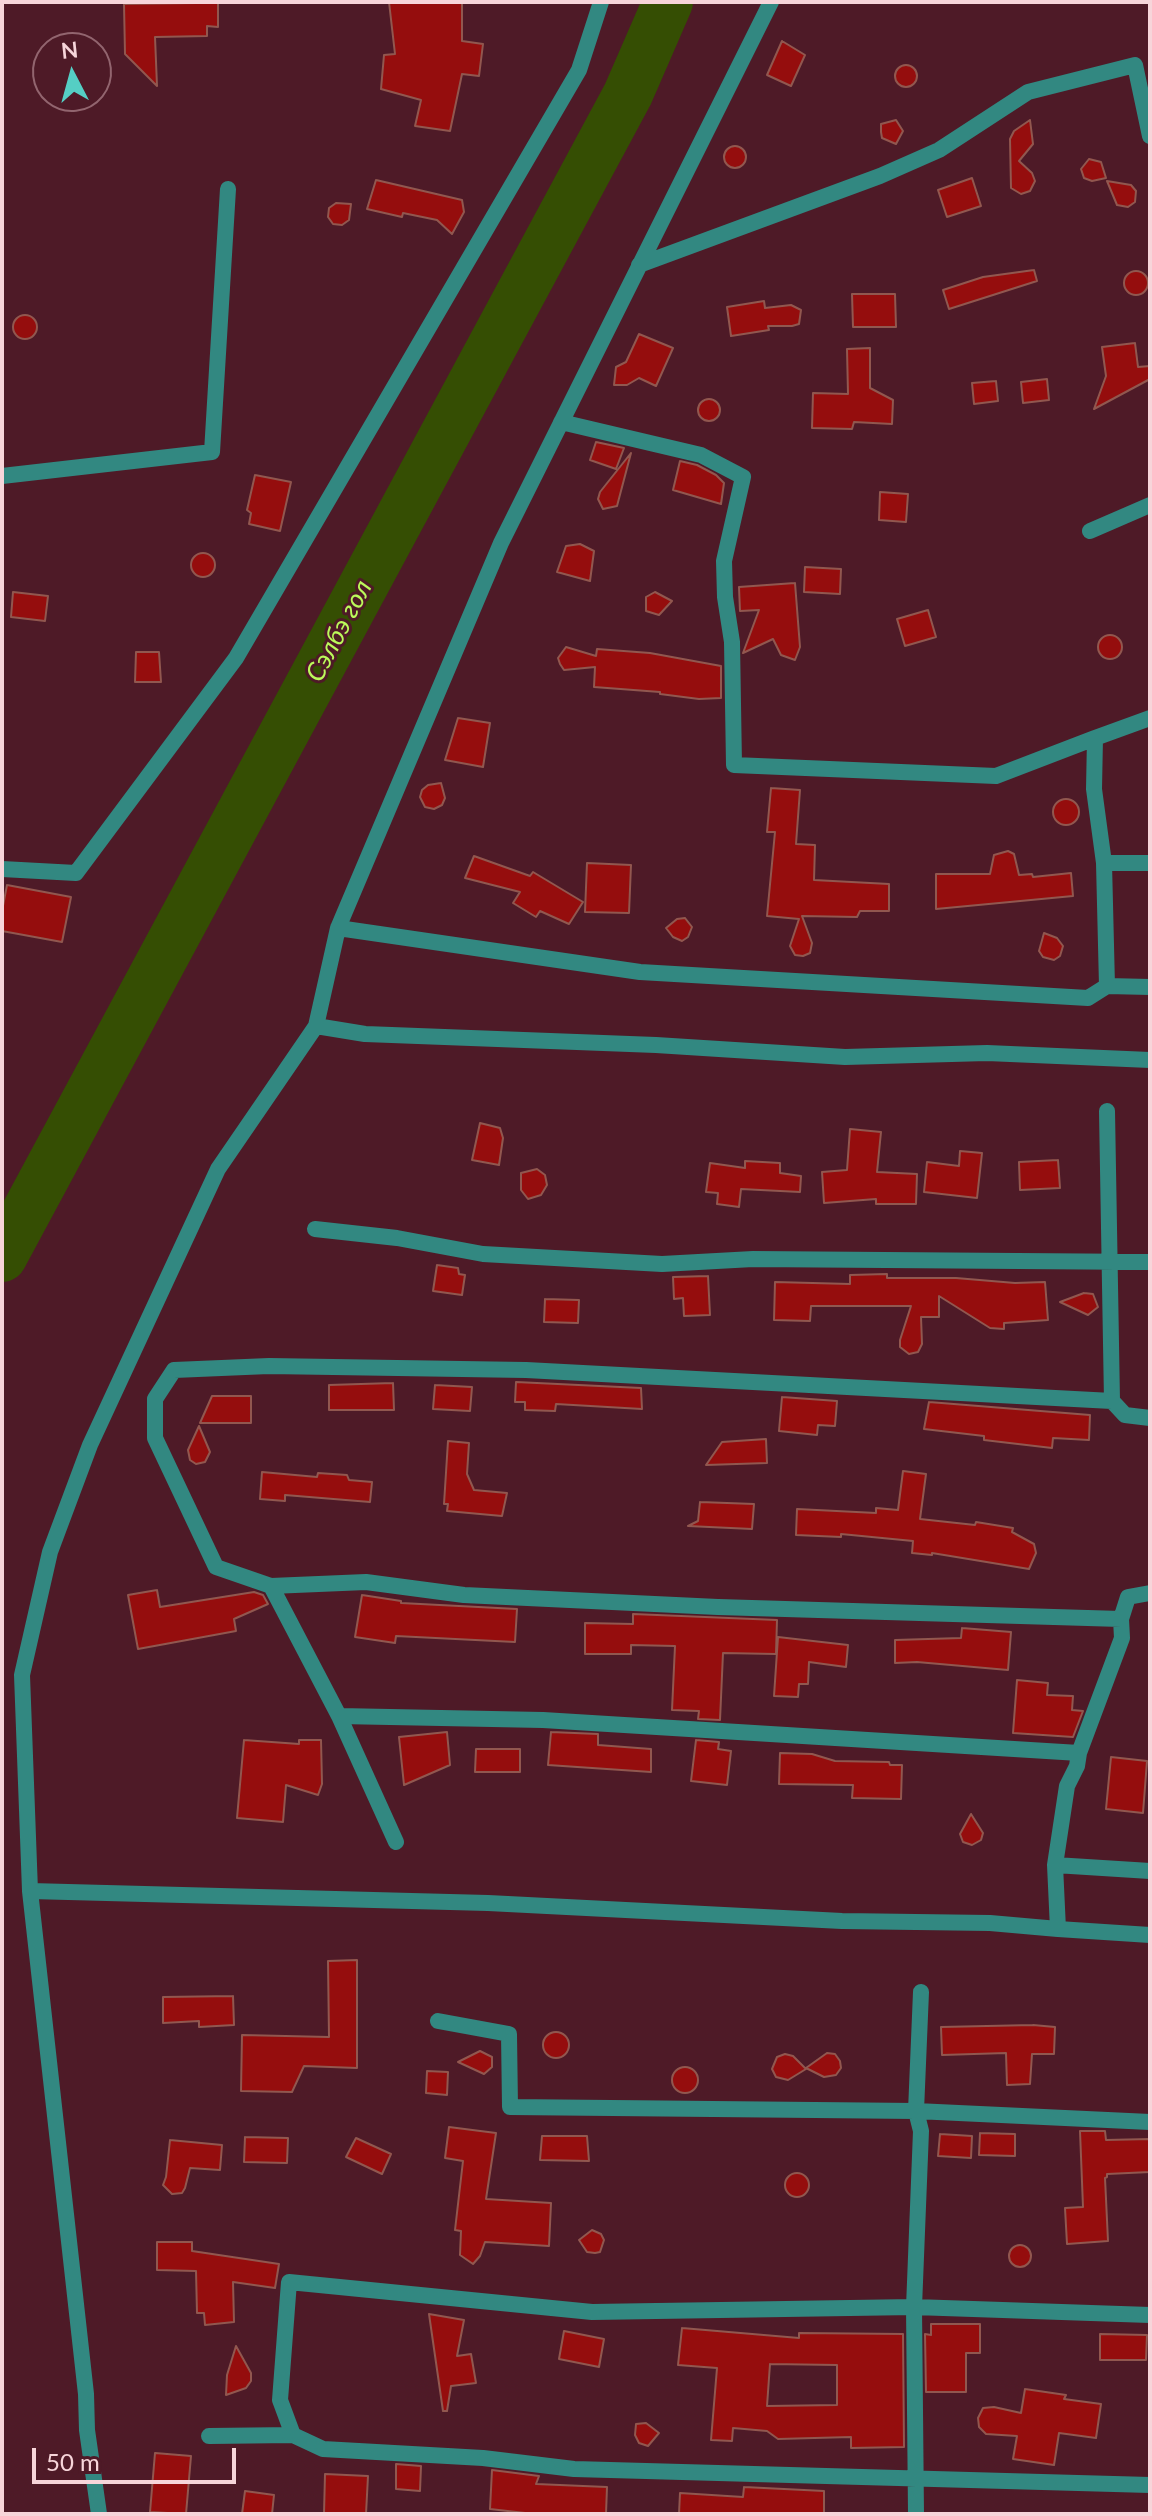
<!DOCTYPE html>
<html>
<head>
<meta charset="utf-8">
<style>
  body { margin:0 }
  #map { position:relative; width:1152px; height:2516px; overflow:hidden; background:#4e1a27; font-family:Lato,sans-serif }
  canvas { display:block }
  .frame { position:absolute; inset:0; border:4px solid #f7d5da; pointer-events:none }
  .north { position:absolute; left:32px; top:32px; width:80px; height:80px; box-sizing:border-box; background:#4e1a27; border:2px solid #92656f; border-radius:50%; rotate:354deg; font-size:22px; font-weight:700; line-height:32px; text-align:center; color:#f7d5da }
  .north::after { content:''; display:block; margin:auto; width:28px; height:36px; background:#55cec4; clip-path:polygon(50% 0,100% 100%,50% 72%,0 100%) }
  .scale { position:absolute; left:32px; top:2448px; width:204px; height:36px; box-sizing:border-box; border:4px solid #f7d5da; border-top:0; padding-left:10px; font-size:24px; line-height:28px; white-space:nowrap; color:#f7d5da; -webkit-text-stroke:6px #4e1a27; paint-order:stroke }
</style>
</head>
<body>
<div id="map">
<canvas width="1152" height="2516"></canvas>
<div class="frame"></div>
<div class="north">N</div>
<div class="scale">50 m</div>
</div>
<script>
const g = document.querySelector('canvas').getContext('2d');
g.lineJoin = 'round';
const poly = rows => new Path2D(rows.map(r => 'M' + r).join(''));
function trace(path, color, width, dash) { g.strokeStyle = color; g.lineWidth = width; g.lineCap = dash ? 'butt' : 'round'; g.setLineDash(dash || []); g.stroke(path); }
function fill(path, color) { g.fillStyle = color; g.fill(path, 'evenodd'); }
function write(font, color, halo, rows, align = 'center') {
  g.font = font + ' Lato,sans-serif'; g.lineWidth = 6; g.setLineDash([]); g.textBaseline = 'middle'; g.strokeStyle = halo; g.fillStyle = color; for (const [text, x, y, turn = 0] of rows) {
    g.save(); g.translate(x, y); g.rotate((+turn || 0) * Math.PI / 180); g.textAlign = isNaN(turn) ? turn : align; if (halo) g.strokeText(text, 0, 0); g.fillText(text, 0, 0); g.restore();
  }
}
const river = poly([
  [2,1257,628,94,668,2]
]);
const building = poly([
  [389,2,462,2,462,41,483,44,479,76,462,74,450,131,415,126,421,100,381,89,384,55,395,54,389,2],
  [197,3,218,3,218,27,207,26,207,36,155,37,157,86,125,54,124,4,197,3],
  [782,41,805,55,791,86,767,75,782,41],
  '895 76a11 11 0 1 1 22 0a11 11 0 1 1-22 0Z',
  [896,120,903,131,896,144,882,138,881,132,881,124,896,120],
  [1030,120,1033,144,1019,161,1032,173,1035,181,1030,191,1021,194,1011,188,1010,139,1014,131,1030,120],
  '724 157a11 11 0 1 1 22 0a11 11 0 1 1-22 0Z',
  [1089,159,1101,162,1106,178,1092,181,1084,178,1081,169,1089,159],
  [972,178,981,206,947,217,938,190,972,178],
  [376,180,462,200,464,212,452,234,437,220,403,213,402,217,367,209,376,180],
  [1107,181,1131,185,1136,191,1135,202,1128,207,1117,205,1107,181],
  [336,203,351,204,349,220,342,225,333,224,328,217,329,208,336,203],
  [1034,270,1037,281,949,309,943,290,983,277,1034,270],
  '1124 283a12 12 0 1 1 24 0a12 12 0 1 1-24 0Z',
  [852,294,895,294,896,327,853,327,852,294],
  [764,301,765,308,791,305,801,310,799,324,792,326,768,326,769,330,731,336,727,307,764,301],
  '13 327a12 12 0 1 1 24 0a12 12 0 1 1-24 0Z',
  [639,334,673,348,656,386,639,378,627,385,614,385,616,367,626,362,639,334],
  [1135,343,1138,367,1150,366,1150,379,1094,409,1106,376,1102,347,1135,343],
  [870,348,870,388,893,400,892,424,854,422,852,429,812,428,813,393,848,394,847,349,870,348],
  [1047,379,1049,400,1023,403,1021,382,1047,379],
  [996,381,998,401,974,404,972,383,996,381],
  '698 410a11 11 0 1 1 22 0a11 11 0 1 1-22 0Z',
  [596,442,624,448,616,469,590,460,596,442],
  [631,453,617,506,603,509,598,499,600,492,631,453],
  [680,461,697,465,716,475,724,483,721,504,673,490,680,461],
  [255,475,291,482,280,531,249,524,251,513,247,510,255,475],
  [880,492,908,494,906,522,879,520,880,492],
  [580,544,594,551,590,581,557,572,566,546,580,544],
  '191 565a12 12 0 1 1 24 0a12 12 0 1 1-24 0Z',
  [805,567,841,569,840,594,804,592,805,567],
  [795,583,800,647,795,660,781,655,773,639,743,653,759,610,740,611,739,587,795,583],
  [13,592,48,596,45,621,11,617,13,592],
  [655,592,672,601,659,615,646,611,646,597,655,592],
  [928,610,936,637,905,646,897,619,928,610],
  '1098 647a12 12 0 1 1 24 0a12 12 0 1 1-24 0Z',
  [566,647,596,656,597,649,650,653,721,666,721,698,699,699,660,694,660,692,594,687,595,667,564,670,560,664,558,658,566,647],
  [136,652,159,652,161,682,135,682,136,652],
  [458,718,490,723,483,767,445,760,458,718],
  [441,783,445,798,442,805,434,809,425,807,420,797,422,790,428,785,441,783],
  [771,788,800,790,796,844,815,845,814,880,889,884,889,911,860,911,857,917,802,916,812,943,810,953,803,956,795,955,790,946,799,919,767,916,775,832,767,832,771,788],
  '1053 812a13 13 0 1 1 26 0a13 13 0 1 1-26 0Z',
  [1008,851,1014,854,1019,875,1032,874,1033,877,1071,873,1073,896,936,909,936,874,990,874,994,855,1008,851],
  [474,856,530,876,533,872,583,902,569,924,540,911,536,917,513,903,520,892,465,878,474,856],
  [587,863,631,865,629,913,585,912,587,863],
  [7,885,71,897,62,942,2,931,2,911,7,885],
  [685,918,692,927,688,937,682,941,673,937,666,928,677,919,685,918],
  [1044,933,1057,938,1063,946,1060,956,1054,960,1043,957,1039,951,1044,933],
  [480,1123,500,1128,503,1138,499,1165,472,1160,480,1123],
  [850,1129,881,1132,877,1172,917,1174,916,1204,876,1204,876,1199,824,1203,822,1172,847,1170,850,1129],
  [960,1151,982,1153,977,1198,924,1192,927,1162,959,1166,960,1151],
  [1058,1160,1060,1188,1020,1190,1019,1162,1058,1160],
  [745,1161,780,1163,780,1173,801,1176,800,1192,741,1189,739,1207,717,1204,718,1193,706,1192,710,1163,745,1168,745,1161],
  [537,1169,545,1175,547,1185,541,1195,528,1199,521,1190,521,1173,537,1169],
  [437,1265,458,1268,459,1274,465,1275,462,1295,433,1291,437,1265],
  [887,1274,887,1278,956,1278,1015,1283,1045,1282,1048,1320,1004,1323,1004,1329,990,1328,939,1296,939,1317,921,1317,922,1344,918,1352,909,1354,900,1347,900,1340,911,1306,811,1306,810,1321,774,1320,775,1282,850,1284,850,1275,887,1274],
  [708,1276,710,1315,684,1316,683,1298,674,1299,673,1277,708,1276],
  [1084,1293,1093,1294,1098,1307,1088,1315,1060,1302,1084,1293],
  [545,1299,579,1300,578,1323,544,1322,545,1299],
  [516,1382,641,1388,642,1409,556,1404,555,1411,525,1410,525,1402,515,1402,516,1382],
  [393,1383,394,1410,329,1410,329,1385,393,1383],
  [435,1385,472,1387,470,1411,433,1409,435,1385],
  [212,1396,251,1396,251,1423,200,1423,212,1396],
  [782,1397,837,1401,835,1426,818,1425,817,1435,779,1431,782,1397],
  [929,1402,1090,1415,1089,1440,1053,1438,1052,1448,984,1440,984,1436,924,1429,929,1402],
  [199,1426,210,1452,205,1462,196,1464,190,1460,188,1450,199,1426],
  [766,1439,767,1463,706,1465,722,1442,766,1439],
  [448,1441,469,1443,467,1474,474,1490,507,1493,502,1516,447,1511,448,1504,444,1504,448,1441],
  [903,1471,926,1474,920,1519,975,1525,976,1522,1013,1528,1012,1532,1034,1544,1036,1553,1029,1569,932,1553,932,1555,912,1553,913,1541,841,1534,841,1537,796,1535,797,1509,876,1513,876,1508,898,1510,903,1471],
  [262,1472,317,1477,318,1473,347,1475,349,1480,372,1482,370,1502,285,1495,285,1501,260,1499,262,1472],
  [700,1502,754,1504,752,1529,688,1526,698,1521,700,1502],
  [157,1590,160,1607,254,1592,263,1595,268,1604,234,1619,236,1631,138,1649,128,1595,157,1590],
  [362,1595,401,1601,401,1603,517,1609,515,1642,396,1636,395,1643,355,1637,362,1595],
  [633,1614,777,1620,776,1654,723,1653,720,1720,698,1719,699,1711,672,1710,675,1646,631,1645,631,1654,585,1654,585,1623,633,1624,633,1614],
  [962,1628,1011,1632,1008,1670,917,1662,895,1663,895,1640,961,1638,962,1628],
  [778,1637,848,1645,846,1667,809,1662,808,1684,799,1684,798,1697,774,1696,778,1637],
  [1017,1680,1048,1683,1047,1695,1073,1696,1072,1710,1083,1711,1073,1737,1013,1733,1017,1680],
  [447,1732,450,1765,404,1785,399,1737,447,1732],
  [551,1732,598,1734,598,1745,651,1749,651,1772,548,1765,551,1732],
  [244,1740,299,1744,299,1740,321,1740,322,1784,318,1795,286,1785,283,1822,237,1818,244,1740],
  [696,1740,719,1742,718,1749,731,1751,727,1785,691,1781,696,1740],
  [476,1749,520,1749,520,1772,475,1772,476,1749],
  [780,1753,812,1754,835,1761,889,1762,890,1765,902,1765,901,1799,852,1798,853,1785,779,1784,780,1753],
  [1111,1757,1147,1761,1143,1813,1106,1809,1111,1757],
  [971,1814,983,1833,981,1840,972,1845,963,1842,960,1834,971,1814],
  [357,1960,357,2068,304,2066,292,2092,241,2091,242,2035,329,2037,328,1961,357,1960],
  [233,1996,234,2025,199,2027,199,2021,163,2023,163,1997,233,1996],
  [1033,2025,1055,2027,1054,2054,1032,2054,1030,2084,1007,2085,1006,2053,942,2055,941,2027,1033,2025],
  '543 2045a13 13 0 1 1 26 0a13 13 0 1 1-26 0Z',
  [480,2051,492,2057,492,2067,484,2074,458,2062,480,2051],
  [827,2053,835,2054,840,2061,841,2068,836,2075,824,2077,806,2068,827,2053],
  [785,2054,793,2056,806,2069,788,2080,776,2077,772,2069,777,2057,785,2054],
  '672 2080a13 13 0 1 1 26 0a13 13 0 1 1-26 0Z',
  [427,2071,448,2072,447,2095,426,2093,427,2071],
  [449,2127,496,2133,486,2199,551,2203,549,2246,485,2242,480,2256,473,2264,460,2255,461,2231,455,2230,463,2161,445,2158,449,2127],
  [1080,2131,1105,2131,1106,2140,1150,2139,1150,2172,1107,2174,1107,2177,1105,2178,1108,2241,1067,2244,1065,2208,1083,2207,1080,2131],
  [980,2133,1015,2134,1015,2156,979,2155,980,2133],
  [940,2134,972,2136,971,2158,938,2156,940,2134],
  [542,2136,587,2136,589,2161,540,2160,542,2136],
  [245,2137,288,2138,287,2163,244,2162,245,2137],
  [356,2138,391,2154,382,2174,346,2157,356,2138],
  [170,2140,222,2145,220,2170,190,2168,185,2188,182,2193,172,2194,163,2185,166,2177,170,2140],
  '785 2185a12 12 0 1 1 24 0a12 12 0 1 1-24 0Z',
  [592,2230,601,2234,604,2240,600,2252,595,2253,587,2252,579,2240,592,2230],
  [157,2242,192,2242,192,2251,279,2264,275,2288,233,2282,234,2322,205,2325,204,2313,197,2313,196,2271,157,2270,157,2242],
  '1009 2256a11 11 0 1 1 22 0a11 11 0 1 1-22 0Z',
  [429,2314,464,2320,457,2356,471,2354,476,2383,451,2386,447,2411,443,2411,429,2314],
  [931,2324,980,2324,980,2353,966,2353,966,2392,926,2392,925,2334,931,2335,931,2324],
  [682,2328,799,2338,799,2333,903,2334,904,2447,851,2448,851,2437,778,2439,767,2431,733,2428,732,2441,711,2440,717,2368,678,2365,682,2328],
  [770,2364,837,2365,837,2405,767,2406,770,2364],
  [564,2331,604,2339,599,2367,559,2359,564,2331],
  [1100,2334,1147,2335,1146,2360,1100,2360,1100,2334],
  [236,2346,251,2373,251,2381,246,2388,226,2395,227,2375,236,2346],
  [1025,2389,1066,2395,1064,2399,1101,2404,1096,2438,1059,2433,1054,2465,1013,2459,1017,2436,986,2434,979,2427,978,2418,983,2408,994,2407,1021,2413,1025,2389],
  [646,2423,659,2433,648,2446,639,2443,635,2435,636,2424,646,2423],
  [155,2453,191,2456,186,2514,150,2512,155,2453],
  [396,2464,421,2466,420,2491,396,2489,396,2464],
  [492,2470,539,2476,536,2484,607,2487,606,2514,534,2514,490,2509,492,2470],
  [325,2474,368,2476,366,2514,324,2514,325,2474],
  [744,2487,824,2491,824,2514,679,2514,680,2493,743,2497,744,2487],
  [245,2491,274,2495,272,2514,242,2514,245,2491]
]);
const street = poly([
  [639,265,880,176,939,150,1028,92,1135,65,1150,136],
  [561,422,701,455,743,477,724,561,725,597,732,642,734,765,996,776,1095,738],
  [2,476,212,452,228,189],
  [1090,531,1150,505],
  [1104,863,1150,863],
  [2,869,76,873,236,658,579,70,601,2],
  [338,928,640,972,1088,998,1107,986,1150,987],
  [1107,986,1104,863,1094,789,1095,738,1150,718],
  [316,1026,365,1034,656,1045,845,1057,987,1053,1150,1060],
  [1107,1111,1112,1401],
  [315,1229,397,1238,483,1254,662,1264,753,1259,1150,1262],
  [271,1586,366,1582,464,1595,718,1607,1121,1619],
  [339,1716,543,1720,1079,1753],
  [396,1842,339,1716,271,1586,216,1567,155,1438,155,1399,174,1370,269,1366,526,1370,1112,1401,1125,1415,1150,1418],
  [1055,1865,1150,1871],
  [30,1891,488,1903,842,1921,990,1923,1058,1929,1055,1865,1067,1786,1077,1766,1079,1753,1122,1638,1121,1619,1128,1597,1150,1593],
  [1058,1929,1150,1935],
  [438,2021,509,2034,510,2107,916,2111,1150,2122],
  [293,2435,280,2400,289,2282,592,2312,914,2307,1150,2315],
  [209,2436,293,2435,323,2449,483,2458,574,2469,1150,2485],
  [99,2514,87,2430,86,2394,30,1891,22,1675,50,1552,90,1445,218,1169,316,1026,338,928,501,543,771,2],
  [916,2514,914,2307,921,2131,916,2111,921,1992]
]);
const waterNames = [
  ["Сэлбэ гол",339,631,-62]
];
trace(river, '#354e03', 50);
fill(building, '#950d0d');
trace(building, '#91574f', 2);
trace(street, '#328881', 16);
write('italic 26px', '#bbfa5a', '#4e1a27', waterNames);
</script>
</body>
</html>
